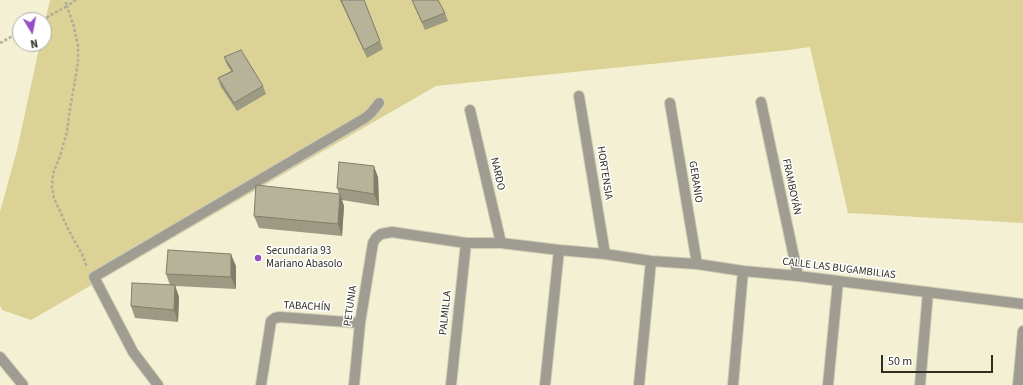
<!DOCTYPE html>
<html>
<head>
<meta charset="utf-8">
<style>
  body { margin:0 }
  #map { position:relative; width:1023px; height:385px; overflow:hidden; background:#f4f0d4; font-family:"Source Sans 3",sans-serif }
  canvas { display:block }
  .north { position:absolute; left:12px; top:12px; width:40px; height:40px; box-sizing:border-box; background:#fff; border:1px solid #acaba7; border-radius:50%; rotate:170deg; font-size:11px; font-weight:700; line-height:16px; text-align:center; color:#2f2e23 }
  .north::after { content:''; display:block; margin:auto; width:14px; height:18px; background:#954fc3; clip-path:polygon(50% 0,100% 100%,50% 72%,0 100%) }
  .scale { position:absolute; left:881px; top:355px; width:112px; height:18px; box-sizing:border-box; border:2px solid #2f2e23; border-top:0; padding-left:5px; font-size:12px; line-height:14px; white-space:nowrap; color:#2f2e23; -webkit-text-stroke:3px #fff; paint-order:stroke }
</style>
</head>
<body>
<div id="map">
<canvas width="1023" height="385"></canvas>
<div class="north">N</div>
<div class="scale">50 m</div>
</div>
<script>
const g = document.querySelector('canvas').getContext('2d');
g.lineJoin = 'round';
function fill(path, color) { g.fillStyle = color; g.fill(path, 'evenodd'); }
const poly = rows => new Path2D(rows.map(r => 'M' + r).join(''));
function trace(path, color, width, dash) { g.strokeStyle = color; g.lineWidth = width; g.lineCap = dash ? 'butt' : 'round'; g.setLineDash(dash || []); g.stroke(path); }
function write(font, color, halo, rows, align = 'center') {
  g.font = font + ' "Source Sans 3",sans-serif'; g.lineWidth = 3; g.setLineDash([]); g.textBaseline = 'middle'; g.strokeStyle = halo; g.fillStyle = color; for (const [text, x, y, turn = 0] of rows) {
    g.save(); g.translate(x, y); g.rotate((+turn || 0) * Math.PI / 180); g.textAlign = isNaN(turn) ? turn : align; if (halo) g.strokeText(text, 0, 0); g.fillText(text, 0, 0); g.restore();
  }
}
const green = poly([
  [50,0,1023,0,1023,223,848,213,810,47,789,50,436,86,31,320,2,310,0,305,0,212,17,150,40,44,44,44,44,26]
]);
const path = poly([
  [76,0,67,6,74,27,78,46,78,63,69,115,67,132,60,156,53,174,52,188,54,198,69,231,82,254,87,267],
  [42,20,67,6,65,0],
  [0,43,20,32]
]);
const minor = poly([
  [579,96,605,254],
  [761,102,798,276],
  [670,103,697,264],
  [470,110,501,243],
  [0,357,23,385],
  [158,385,133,352,94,277,365,118,371,113,379,103],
  [261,385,271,321,275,318,280,317,360,323],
  [354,385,360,323,373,243,376,238,381,234,392,232,466,243,501,243,559,250,605,254,651,261,697,264,743,271,798,276,1023,304],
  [451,385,466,243],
  [545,385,559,250],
  [639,385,651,261],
  [733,385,743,271],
  [828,385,838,281],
  [920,385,928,292],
  [1018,385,1023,331]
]);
const wall = poly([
  [340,0,364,0,383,49,367,58],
  [412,0,445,13,448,21,425,30,415,8],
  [224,57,263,86,266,94,237,111,221,87,218,78,231,71,227,65],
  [378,177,379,206,342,200,344,206,342,236,259,228,254,216,339,194,337,188],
  [236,266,236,289,175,286,179,297,178,322,135,318,131,306,170,285,166,274]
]);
const shadedWall = poly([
  [374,166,378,177,379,206,374,194],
  [340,194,344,206,342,236,338,224],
  [231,254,236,266,236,289,231,277],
  [175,285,179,297,178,322,174,310]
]);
const building = poly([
  [341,0,364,0,380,41,364,50,341,0],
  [412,0,438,0,445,13,422,22,412,0],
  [241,50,263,86,234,103,218,78,233,71,224,57,241,50],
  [339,162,374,166,374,194,337,188,339,162],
  [256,185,340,194,338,224,254,216,256,185],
  [168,250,231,254,231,277,166,274,168,250],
  [132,283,175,285,174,310,131,306,132,283]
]);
const markers = [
  [258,258,4,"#954fc3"]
];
const streetNames = [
  ["HORTENSIA",604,173,81],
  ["NARDO",497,174,77],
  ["GERANIO",695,182,81],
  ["FRAMBOYÁN",791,187,78],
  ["CALLE LAS BUGAMBILIAS",839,269,7],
  ["PETUNIA",351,306,-82],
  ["TABACHÍN",307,307,3],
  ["PALMILLA",446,313,-84]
];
const poiNames = [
  ["Secundaria 93",266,252],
  ["Mariano Abasolo",266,265]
];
fill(green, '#dcd296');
trace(minor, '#d1cdb4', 12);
trace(path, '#b1ae98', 2.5, [3, 2]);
trace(minor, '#9f9d92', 10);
fill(wall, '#9d9a83');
fill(shadedWall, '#807d6a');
fill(building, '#b7b398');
trace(building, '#807d6a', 1);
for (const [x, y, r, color] of markers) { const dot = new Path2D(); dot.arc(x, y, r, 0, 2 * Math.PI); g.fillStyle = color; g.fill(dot); trace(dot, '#fff', 1.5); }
write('11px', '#2f2e23', '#fff', streetNames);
write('11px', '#2f2e23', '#fff', poiNames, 'left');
</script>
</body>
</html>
